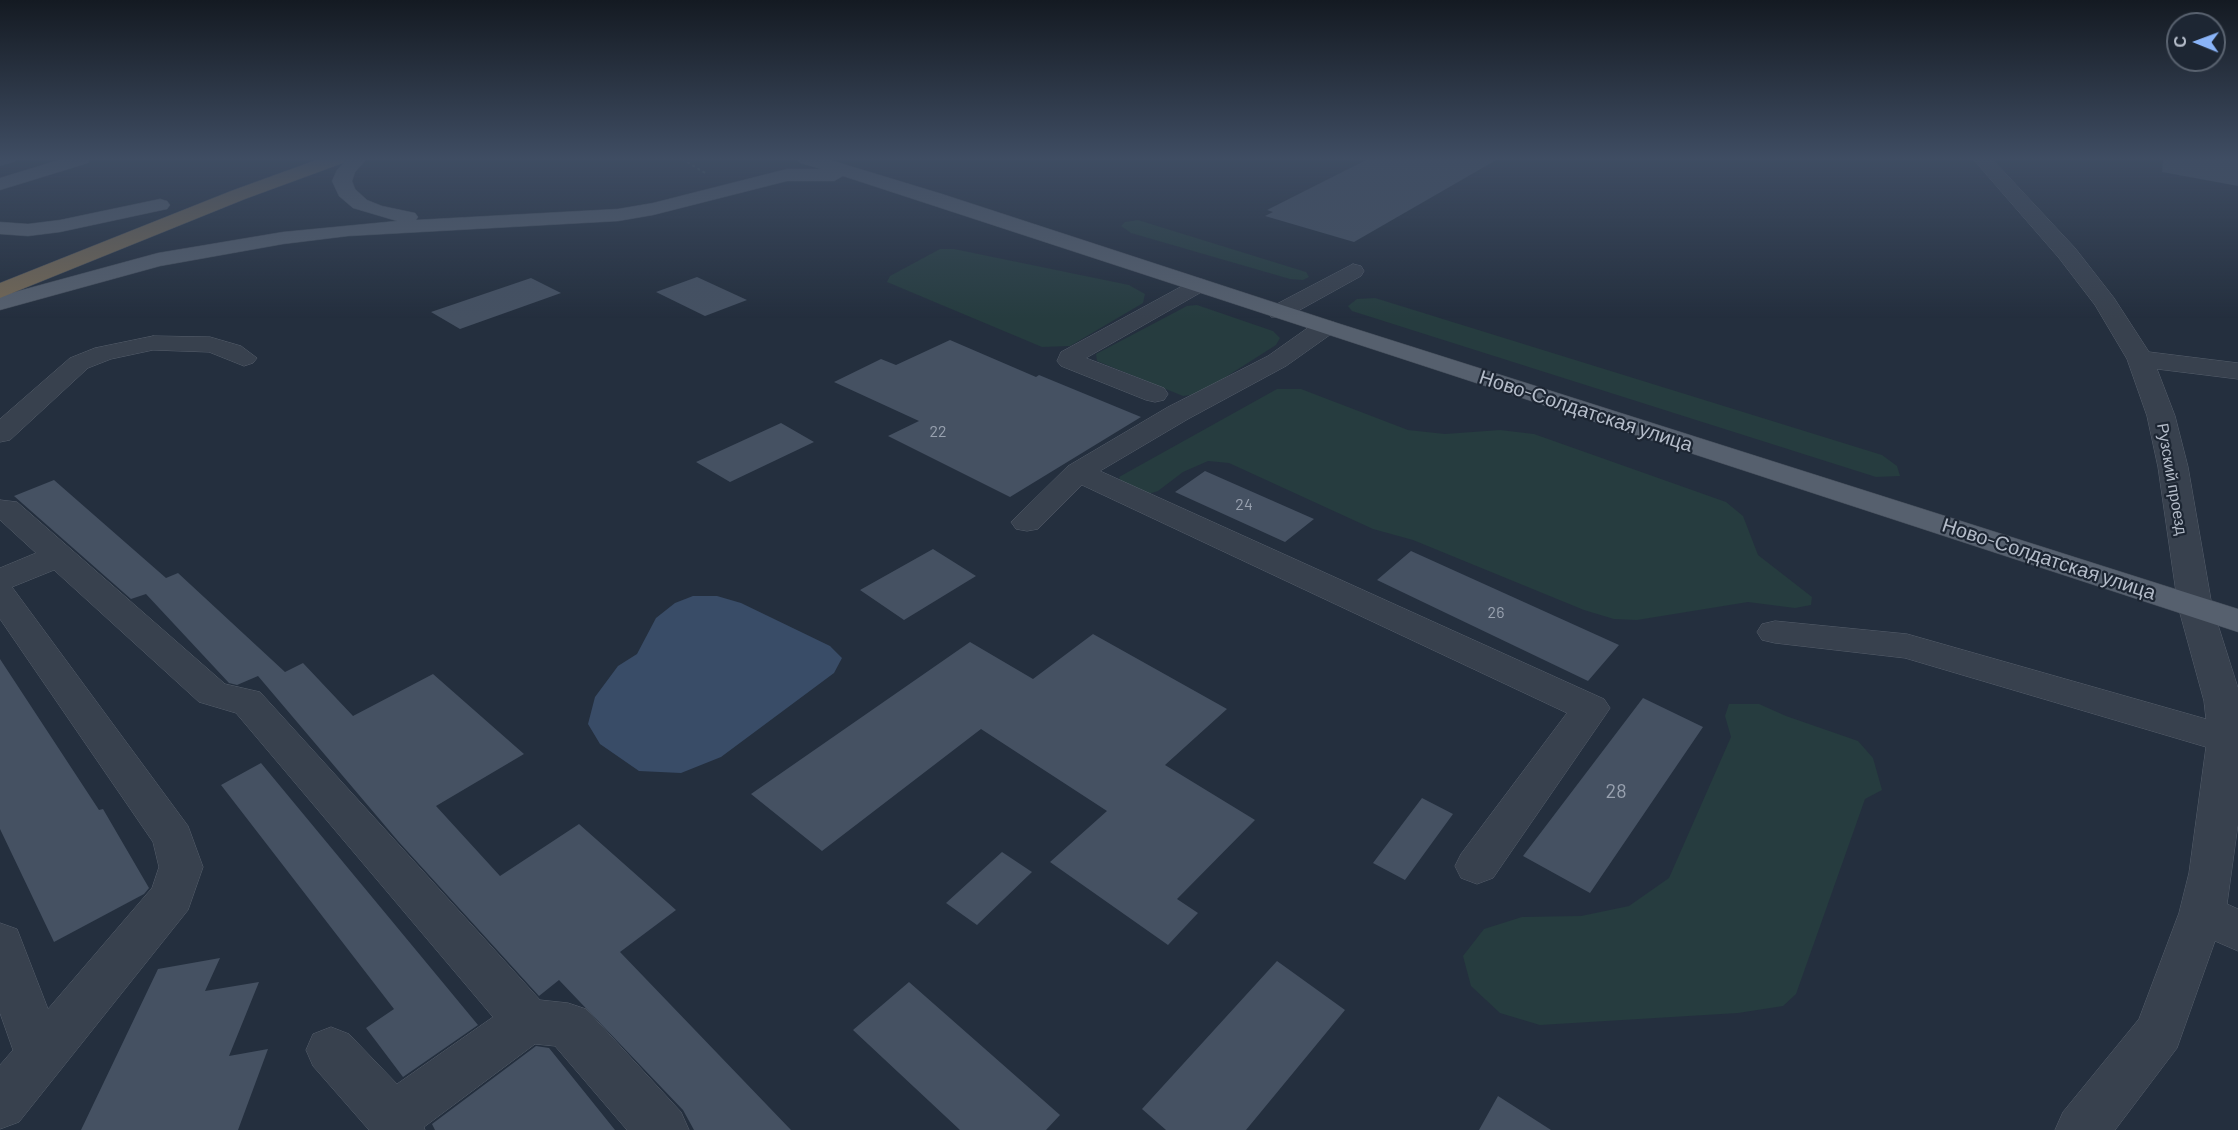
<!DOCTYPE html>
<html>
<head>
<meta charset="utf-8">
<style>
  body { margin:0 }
  #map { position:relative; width:2238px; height:1130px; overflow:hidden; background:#242f3e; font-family:Barlow,sans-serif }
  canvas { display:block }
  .north { position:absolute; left:2166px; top:12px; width:60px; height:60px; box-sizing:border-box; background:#1d2633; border:2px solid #59626f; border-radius:50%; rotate:271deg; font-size:16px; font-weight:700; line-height:24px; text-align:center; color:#b4bcc9 }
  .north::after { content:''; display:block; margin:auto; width:21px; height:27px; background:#8ab4f8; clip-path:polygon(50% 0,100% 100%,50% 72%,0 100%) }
</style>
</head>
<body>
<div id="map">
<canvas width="2238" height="1130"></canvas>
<div class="north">С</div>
</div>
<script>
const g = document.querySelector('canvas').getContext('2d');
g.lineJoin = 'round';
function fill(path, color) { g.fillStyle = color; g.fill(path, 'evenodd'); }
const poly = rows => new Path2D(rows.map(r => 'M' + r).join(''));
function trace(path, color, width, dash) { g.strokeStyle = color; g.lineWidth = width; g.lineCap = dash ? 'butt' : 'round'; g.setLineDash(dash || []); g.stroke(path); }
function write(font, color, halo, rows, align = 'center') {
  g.font = font + ' Barlow,sans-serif'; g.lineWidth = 4.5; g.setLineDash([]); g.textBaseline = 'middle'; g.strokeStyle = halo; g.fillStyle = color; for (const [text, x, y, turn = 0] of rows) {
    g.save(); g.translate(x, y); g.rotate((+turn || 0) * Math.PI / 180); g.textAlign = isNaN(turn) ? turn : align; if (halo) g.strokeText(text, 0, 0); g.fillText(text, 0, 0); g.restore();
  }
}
const green = poly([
  [1138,220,1306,272,1309,277,1303,280,1290,279,1131,233,1121,226,1125,222],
  [940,249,954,249,1129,285,1145,294,1143,303,1070,346,1042,347,887,282,890,276],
  [1375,298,1882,455,1897,466,1900,476,1876,477,1352,311,1348,306,1357,299],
  [1197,305,1273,331,1280,338,1276,345,1199,394,1183,396,1097,361,1096,354,1187,306],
  [1277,389,1301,389,1408,430,1445,434,1500,430,1534,434,1726,502,1743,516,1758,555,1812,597,1811,605,1795,608,1748,602,1637,620,1614,619,1584,610,1413,540,1373,529,1229,463,1208,461,1183,472,1158,491,1145,495,1125,489,1119,477],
  [1729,704,1759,704,1786,716,1858,741,1873,758,1882,790,1865,799,1796,994,1783,1006,1738,1013,1540,1025,1500,1013,1471,986,1463,956,1484,929,1522,917,1581,916,1629,906,1669,878,1731,737,1725,716]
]);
const water = poly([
  [693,596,717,596,741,603,830,646,842,658,834,673,721,757,681,773,639,771,600,744,588,724,595,697,618,666,637,654,656,618,675,603]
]);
const stream = poly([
  [0,163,14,159]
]);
const building = poly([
  [1368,159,1498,159,1354,242,1265,216,1273,212,1267,210],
  [2163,159,2238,159,2238,186,2162,172],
  [697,277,747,300,705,316,656,292],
  [531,278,561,293,460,329,431,312],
  [950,340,1036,377,1039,375,1141,417,1010,497,888,436,919,421,834,382,881,359,896,365],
  [781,423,814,442,730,482,696,462],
  [1205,471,1314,519,1285,542,1175,492],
  [54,480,166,578,178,573,285,672,303,663,353,716,433,674,524,754,436,806,500,876,579,824,676,910,620,952,791,1130,694,1130,683,1110,559,980,539,996,398,841,258,676,237,685,229,683,146,594,131,599,14,496],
  [933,549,976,576,904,620,860,590],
  [1411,551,1619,645,1588,681,1377,580],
  [1093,634,1227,709,1165,765,1255,820,1177,899,1198,913,1168,945,1050,862,1107,811,981,729,822,851,751,794,970,642,1033,679],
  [0,659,99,810,103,809,149,888,144,894,54,942,0,829],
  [1643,698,1703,727,1590,893,1523,856],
  [261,763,478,1025,403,1077,366,1028,394,1009,221,785],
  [1422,798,1453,814,1405,880,1373,863],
  [1002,852,1032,872,977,925,946,903],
  [220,958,205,991,259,982,229,1056,268,1049,238,1130,81,1130,158,969],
  [1277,961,1345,1010,1246,1130,1166,1130,1142,1109],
  [909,982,1060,1115,1046,1130,960,1130,853,1030],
  [536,1046,549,1048,615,1130,435,1130,432,1124],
  [1498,1096,1551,1130,1479,1130]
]);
const path = poly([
  [682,159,707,174]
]);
const minor = poly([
  [1973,159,1992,159,2075,248,2114,298,2149,352,2238,363,2238,379,2157,369,2175,416,2188,467,2212,606,2238,688,2238,824,2227,904,2238,909,2238,951,2215,941,2177,1048,2115,1130,2055,1130,2063,1112,2139,1019,2179,913,2189,873,2206,747,1905,658,1775,643,1762,640,1757,632,1762,624,1775,621,1907,634,2206,719,2204,701,2178,606,2158,467,2147,416,2127,359,2095,305,2059,258,1973,159],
  [1353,264,1361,266,1364,271,1361,276,1287,317,1271,317,1267,312,1271,307,1353,264],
  [1197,278,1205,280,1208,285,1205,290,1086,358,1164,388,1168,394,1164,400,1155,402,1146,400,1061,366,1057,361,1061,352,1197,278],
  [1325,320,1334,322,1337,327,1334,332,1286,366,1188,419,1100,471,1604,699,1610,708,1604,717,1493,878,1477,884,1461,878,1455,866,1461,854,1567,713,1082,485,1038,529,1027,531,1016,529,1011,522,1068,466,1168,407,1268,356,1316,322,1325,320],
  [153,336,210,337,241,346,257,358,253,363,244,366,209,352,153,350,111,359,88,368,10,440,0,442,0,419,70,358,95,348,153,336],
  [0,500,17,502,225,684,260,692,540,1000,568,1003,586,1009,681,1112,689,1130,627,1130,555,1046,535,1044,424,1127,425,1130,369,1130,313,1066,306,1050,313,1034,331,1027,349,1034,397,1084,493,1017,236,713,199,702,54,570,12,587,188,826,203,867,188,910,19,1122,0,1129,0,1065,13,1050,0,1013,0,923,17,929,48,1009,152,888,159,867,153,842,0,619,0,568,36,553,0,520,0,500]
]);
const major = poly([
  [62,159,91,159,88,163,0,190,0,178,62,159],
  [347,159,367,159,355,172,352,181,355,189,367,200,382,206,415,213,418,217,416,220,618,209,653,203,787,169,821,169,800,163,797,159,827,159,942,194,1334,322,2238,609,2238,632,843,176,834,181,787,181,653,215,618,221,348,236,283,244,160,266,0,310,0,296,158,253,283,232,397,221,353,208,339,196,332,181,337,170,347,159],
  [160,199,167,201,170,205,167,209,60,232,28,236,0,234,0,222,28,224,60,220,160,199]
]);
const highway = poly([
  [319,159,346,159,343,163,245,199,0,298,0,283,231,191,319,159]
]);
const numberNames = [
  ["22",938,432],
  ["24",1244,505],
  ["26",1496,613]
];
const farStreetnames = [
  ["Рузский проезд",2172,479,80]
];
const streetNames = [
  ["Ново-Солдатская улица",1586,411,18],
  ["Ново-Солдатская улица",2049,559,18]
];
const nearNumbernames = [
  ["28",1616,791]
];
fill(green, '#263c3f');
fill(water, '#394c67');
trace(stream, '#394c67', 6);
fill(building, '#455162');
trace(minor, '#565f6c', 1);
trace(major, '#414a57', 1);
trace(highway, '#434c59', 1);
trace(path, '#44595c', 2, [3, 3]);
fill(minor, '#38414e');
fill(major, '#56606e');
fill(highway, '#746855');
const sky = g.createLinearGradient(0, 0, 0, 318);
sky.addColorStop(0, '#141a22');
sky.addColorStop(0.5, '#3f4d63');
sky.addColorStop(1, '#3f4d6300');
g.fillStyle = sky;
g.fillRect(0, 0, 2238, 318);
write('16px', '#98a1af', null, numberNames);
write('16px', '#b4bcc9', '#1d2633', farStreetnames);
write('20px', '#b4bcc9', '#1d2633', streetNames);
write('20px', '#98a1af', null, nearNumbernames);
</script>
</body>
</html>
